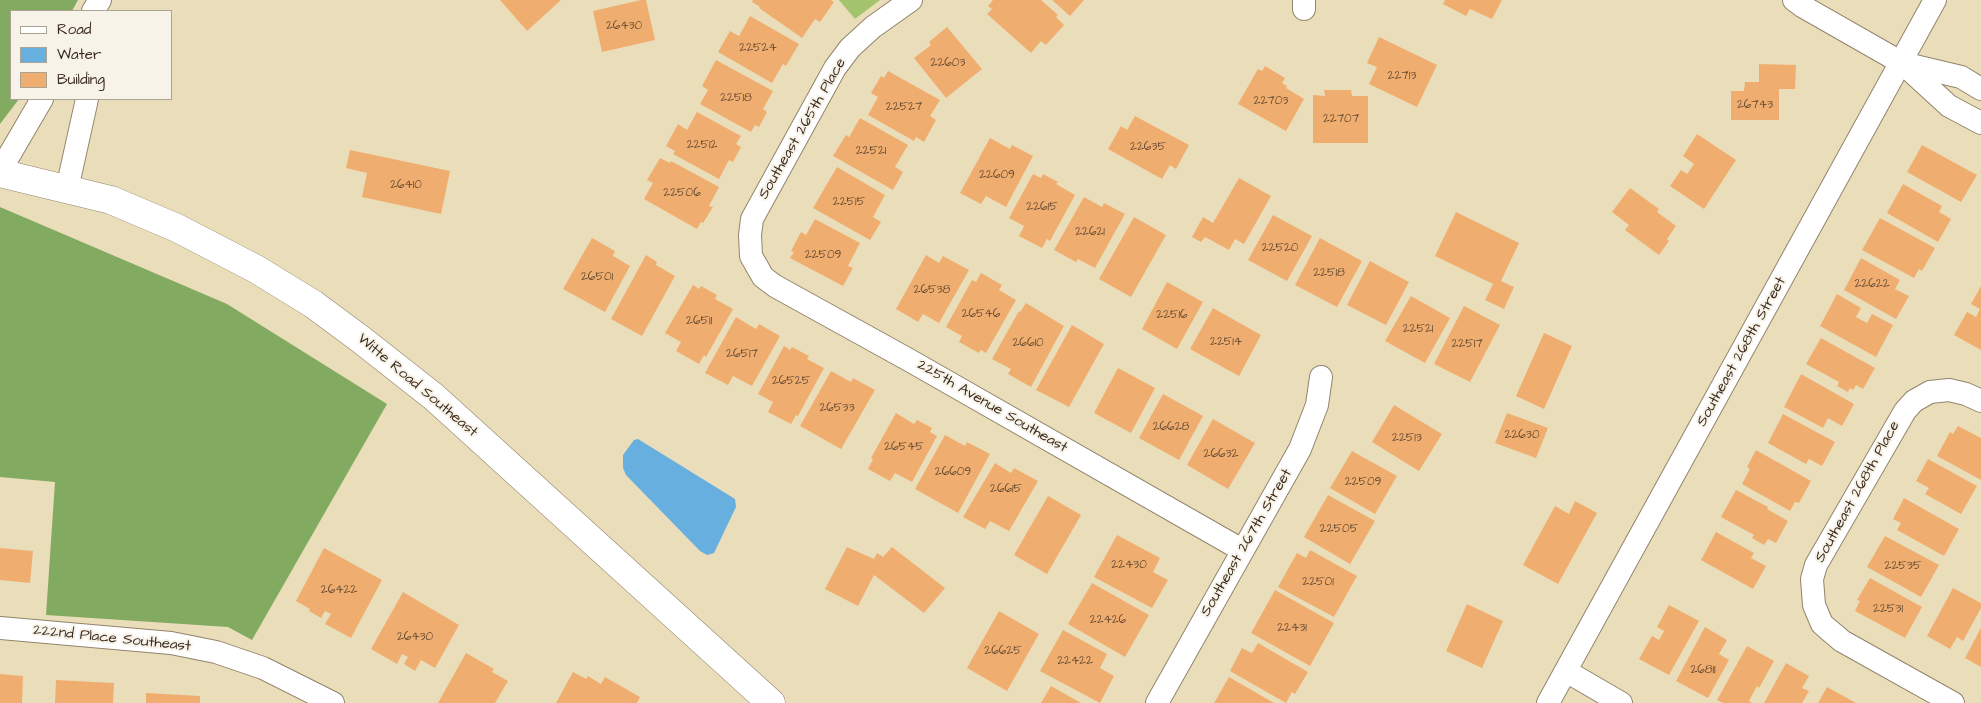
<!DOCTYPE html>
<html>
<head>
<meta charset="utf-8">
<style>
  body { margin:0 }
  #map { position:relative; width:1981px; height:703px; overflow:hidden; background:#eadeba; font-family:"Architects Daughter",sans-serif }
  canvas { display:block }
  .legend { position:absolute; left:10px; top:10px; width:162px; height:90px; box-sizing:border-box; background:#f7f3e8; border:1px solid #aca397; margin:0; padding:6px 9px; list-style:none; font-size:15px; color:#3b2a1e }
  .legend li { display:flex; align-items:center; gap:10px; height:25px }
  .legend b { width:25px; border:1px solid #aca397 }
</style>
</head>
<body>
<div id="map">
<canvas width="1981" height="703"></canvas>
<ul class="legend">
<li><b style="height:6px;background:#fff"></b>Road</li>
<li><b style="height:14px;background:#66afde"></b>Water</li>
<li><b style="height:14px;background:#efae70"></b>Building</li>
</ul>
</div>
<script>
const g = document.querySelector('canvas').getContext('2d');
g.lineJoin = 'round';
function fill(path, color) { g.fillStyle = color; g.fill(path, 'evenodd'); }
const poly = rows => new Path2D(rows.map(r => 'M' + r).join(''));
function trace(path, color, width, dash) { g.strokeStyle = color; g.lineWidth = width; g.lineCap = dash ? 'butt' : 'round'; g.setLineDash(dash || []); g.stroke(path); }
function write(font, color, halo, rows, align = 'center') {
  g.font = font + ' "Architects Daughter",sans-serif'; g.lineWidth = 4; g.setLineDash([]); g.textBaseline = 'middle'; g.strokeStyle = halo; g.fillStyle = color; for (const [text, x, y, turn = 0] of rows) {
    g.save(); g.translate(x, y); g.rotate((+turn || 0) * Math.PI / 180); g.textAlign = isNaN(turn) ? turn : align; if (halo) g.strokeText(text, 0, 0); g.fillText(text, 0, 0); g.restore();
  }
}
const green = poly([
  [839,0,880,0,855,19]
]);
const forest = poly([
  [0,0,78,0,72,11,11,11,11,99,19,99,0,124],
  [0,207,227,304,387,404,252,640,228,627,46,615,55,482,0,477]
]);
const water = poly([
  [638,439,735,499,736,507,714,553,707,555,700,551,626,475,623,468,623,455,634,440]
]);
const building = poly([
  [500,0,561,0,527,31],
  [641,0,646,0,655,40,602,52,593,11],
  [753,0,831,0,834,2,820,22,815,19,802,38,759,8,760,7,752,2],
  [993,0,1041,0,1058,15,1056,17,1064,25,1046,45,1041,41,1031,53,987,14,992,9,988,6],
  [1052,0,1084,0,1070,16],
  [1445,0,1502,0,1492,19,1470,9,1466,16,1443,4],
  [750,16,799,44,786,66,783,64,772,83,718,52,730,31,739,36],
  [947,27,982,69,946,98,914,58,931,45,929,42],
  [1379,37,1437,65,1417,107,1369,84,1377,67,1367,63],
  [716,60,773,91,763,109,767,112,759,127,755,125,751,132,700,104,708,90,702,86],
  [1759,64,1796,65,1795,89,1779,89,1779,120,1731,120,1731,91,1744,91,1745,82,1759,82],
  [1265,66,1285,78,1282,83,1287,86,1286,88,1304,99,1286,131,1238,104,1258,69,1262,71],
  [888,71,940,100,930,116,936,120,924,142,916,137,914,141,868,115,878,97,871,93,881,76,884,78],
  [1324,90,1351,90,1352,96,1368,96,1368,143,1313,143,1313,95,1325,96],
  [697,112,741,136,736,144,741,147,733,162,729,160,719,179,673,154,675,151,666,146,678,124,687,130],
  [1135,116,1189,145,1176,169,1170,165,1162,179,1108,149,1121,126,1127,130],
  [860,118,908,145,895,167,903,172,893,190,833,156,846,135,849,137],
  [1697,134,1736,160,1704,209,1670,186,1681,170,1687,174,1694,164,1683,156],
  [990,138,1010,149,1012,145,1033,156,1006,207,986,196,981,204,960,193],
  [1922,145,1977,175,1961,202,1907,172],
  [350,150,450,171,441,214,362,197,367,173,346,168],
  [660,158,670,163,671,161,719,187,709,206,713,207,703,223,701,222,697,229,644,199,653,183,647,180],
  [837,167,885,195,873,217,881,222,870,240,813,208],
  [1033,174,1041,178,1043,174,1058,182,1056,184,1075,195,1050,241,1047,239,1042,248,1019,236,1024,226,1009,218],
  [1239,178,1271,196,1244,244,1235,239,1229,250,1205,237,1201,242,1192,237,1203,217,1213,223],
  [1903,184,1942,206,1939,212,1951,219,1938,242,1887,213],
  [1630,188,1659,209,1657,212,1676,226,1667,239,1669,241,1659,255,1625,230,1629,225,1612,212],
  [1084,197,1102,207,1104,203,1125,214,1095,268,1078,259,1076,262,1054,250],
  [1456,212,1519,243,1501,281,1514,287,1504,309,1485,300,1493,284,1435,256],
  [1273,215,1312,236,1287,281,1248,260],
  [1134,217,1166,235,1131,297,1099,279],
  [1880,218,1935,248,1922,271,1919,269,1914,278,1862,250],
  [815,219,860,243,848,266,853,268,843,286,790,258,794,252,791,251,801,232,806,235],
  [592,238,615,251,613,256,630,266,605,312,563,289],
  [1320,238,1362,261,1337,307,1295,285],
  [646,255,657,262,656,265,675,276,642,336,611,319],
  [926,255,939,263,943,256,969,270,939,323,923,314,918,322,896,309],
  [1861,258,1900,280,1895,289,1909,296,1896,319,1844,290],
  [1370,261,1409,282,1386,325,1347,305],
  [981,273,1002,285,999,290,1016,300,986,353,981,350,979,353,959,342,962,336,946,327,972,280,976,282],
  [1167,282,1203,302,1177,349,1142,329],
  [693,285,699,289,701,286,717,295,715,299,733,309,706,357,704,355,699,364,676,351,681,342,665,333],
  [1981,286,1981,350,1954,335,1967,312,1976,317,1980,309,1971,304],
  [1837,294,1861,308,1856,317,1867,323,1872,314,1893,325,1876,357,1820,326],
  [1411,296,1450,318,1425,363,1385,341],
  [1026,303,1064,326,1031,387,1008,374,1011,369,992,359,1019,311,1020,312],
  [1464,306,1500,325,1470,382,1434,364],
  [1213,308,1261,335,1239,376,1190,349],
  [736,317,756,329,759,324,780,336,752,386,733,376,728,385,705,373],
  [1072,325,1104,344,1069,407,1036,390],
  [1544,333,1572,346,1544,409,1516,396],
  [1821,338,1875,368,1863,389,1856,385,1853,390,1850,388,1848,392,1837,386,1839,382,1806,364],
  [784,346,790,350,792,347,809,356,807,359,824,368,798,416,796,415,791,424,768,412,773,402,758,394],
  [1118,368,1155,388,1131,433,1094,413],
  [831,371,851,382,853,378,875,390,841,449,800,426],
  [1801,374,1854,404,1842,426,1828,418,1823,428,1784,407],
  [1163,394,1203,416,1179,460,1139,438],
  [1394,405,1442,434,1419,471,1372,442],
  [896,413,914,424,917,420,932,428,930,432,937,436,912,482,895,473,890,481,868,469,873,459,871,458],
  [1507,413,1548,428,1536,458,1495,443],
  [1783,414,1835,442,1822,466,1809,459,1806,464,1768,443],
  [1213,419,1255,443,1228,489,1187,465],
  [1958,426,1981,438,1981,480,1937,456,1950,432,1953,434],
  [945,435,965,446,967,442,990,454,958,513,915,489],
  [1756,450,1811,481,1799,503,1795,502,1790,511,1742,484,1750,469,1747,467],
  [1352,451,1397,476,1375,514,1330,488],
  [1928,459,1977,486,1961,514,1925,494,1929,488,1916,481],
  [995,463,1011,473,1014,468,1038,481,1009,531,990,521,985,529,963,517],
  [1736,490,1768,507,1767,509,1788,521,1776,543,1768,539,1764,545,1752,538,1754,535,1721,517],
  [1328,495,1375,521,1350,564,1304,537],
  [1048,496,1081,515,1047,574,1014,555],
  [1904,498,1959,529,1944,556,1897,530,1901,523,1893,519],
  [1575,501,1597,513,1558,584,1523,565,1555,506,1569,514],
  [1716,532,1754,553,1751,558,1766,566,1753,589,1701,560],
  [1117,535,1160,558,1153,572,1168,580,1152,608,1094,577],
  [1885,536,1939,565,1921,597,1867,567],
  [847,547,874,559,877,553,883,557,892,547,945,588,924,613,874,575,858,606,825,589],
  [0,548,33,551,30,583,0,580],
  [324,548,382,580,351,638,325,624,331,614,325,611,321,618,309,611,310,609,296,601],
  [1310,550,1357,576,1334,617,1278,587,1297,553,1306,558],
  [1870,578,1922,607,1905,638,1855,611,1860,601,1857,600],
  [1092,583,1149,615,1125,657,1068,624],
  [1953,588,1981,603,1981,608,1963,641,1957,637,1950,649,1927,636],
  [1275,590,1334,623,1310,666,1251,633],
  [403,592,459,625,435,668,421,660,415,671,404,664,408,657,402,654,397,664,371,649],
  [1467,604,1503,621,1482,668,1446,651],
  [1669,605,1699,621,1669,675,1639,659,1652,636,1659,640,1664,631,1657,627],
  [999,611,1039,634,1007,691,967,668],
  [1705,627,1727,640,1719,654,1729,660,1708,698,1676,681],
  [1981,628,1981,667,1965,658],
  [1063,630,1107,654,1100,668,1114,676,1100,703,1040,671],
  [1258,643,1308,672,1295,694,1292,692,1286,703,1230,671,1242,648,1252,653],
  [1747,646,1774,661,1759,688,1757,686,1749,701,1752,703,1723,703,1717,700],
  [466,653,494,669,492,672,508,681,495,703,438,703],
  [1786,663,1809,676,1802,688,1809,691,1802,703,1764,703],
  [573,672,586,679,588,676,601,684,605,677,640,697,637,703,556,703],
  [0,674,23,676,22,703,0,703],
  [1229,677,1274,703,1214,703],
  [56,680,114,683,113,703,55,703],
  [1051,686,1081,703,1041,703],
  [1827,687,1856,703,1818,703],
  [146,693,200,696,200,703,146,703]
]);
const street = poly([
  [911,0,873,27,850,48,835,68,752,219,750,235,751,256,763,277,775,286,909,360,1242,550],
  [1304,0,1304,9],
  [1794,0,1802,6,1902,63],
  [93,11,100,0],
  [1981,89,1961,77,1902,63,1949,106,1981,123],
  [0,171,42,99],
  [67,189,87,99],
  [0,628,171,643,216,652,263,668,333,703],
  [1566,671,1621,703],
  [1157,703,1300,449,1317,405,1321,377],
  [1548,703,1935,0],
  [1953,703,1842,641,1829,630,1822,624,1814,605,1812,579,1816,565,1905,411,1914,401,1930,392,1949,390,1966,394,1981,401]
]);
const secondary = poly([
  [0,173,111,200,177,228,256,269,313,304,359,338,434,397,771,703]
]);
const numberNames = [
  ["26430",624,26],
  ["22524",758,48],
  ["22603",948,63],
  ["22713",1402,76],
  ["22518",736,98],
  ["22703",1271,101],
  ["26743",1755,105],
  ["22527",904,107],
  ["22707",1341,119],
  ["22512",702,145],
  ["22635",1148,147],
  ["22521",871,151],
  ["22609",997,175],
  ["26410",406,185],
  ["22506",682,193],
  ["22515",849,202],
  ["22615",1042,207],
  ["22621",1090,232],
  ["22520",1280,248],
  ["22509",823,255],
  ["22518",1329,273],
  ["26501",597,277],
  ["22622",1872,284],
  ["26538",932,290],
  ["26546",981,314],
  ["22516",1172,315],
  ["26511",699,321],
  ["22521",1418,329],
  ["22514",1226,342],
  ["26610",1028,343],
  ["22517",1467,344],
  ["26517",742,354],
  ["26525",791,381],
  ["26533",837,408],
  ["26628",1171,427],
  ["22630",1522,435],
  ["22513",1407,438],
  ["26545",904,447],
  ["26632",1221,454],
  ["26609",953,472],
  ["22509",1363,482],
  ["26615",1006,489],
  ["22505",1339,529],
  ["22430",1129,565],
  ["22535",1903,566],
  ["22501",1318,582],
  ["26422",339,590],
  ["22531",1888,609],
  ["22426",1108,620],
  ["22431",1292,628],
  ["26430",415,637],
  ["26625",1003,651],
  ["22422",1075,661],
  ["26811",1703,670]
];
const streetNames = [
  ["Southeast 265th Place",803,129,-60],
  ["Southeast 268th Street",1742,352,-61],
  ["Witte Road Southeast",417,386,40],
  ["225th Avenue Southeast",992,407,30],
  ["Southeast 268th Place",1858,492,-61],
  ["Southeast 267th Street",1247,543,-60],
  ["222nd Place Southeast",112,639,6]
];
fill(green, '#a3c46d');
fill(forest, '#82aa60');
fill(water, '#66afde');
fill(building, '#efae70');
trace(street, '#92846c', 24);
trace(secondary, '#92846c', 29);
trace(street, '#fff', 22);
trace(secondary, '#fff', 28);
write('12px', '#684b32', null, numberNames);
write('15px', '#3b2a1e', '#f7f3e8', streetNames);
</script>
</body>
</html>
